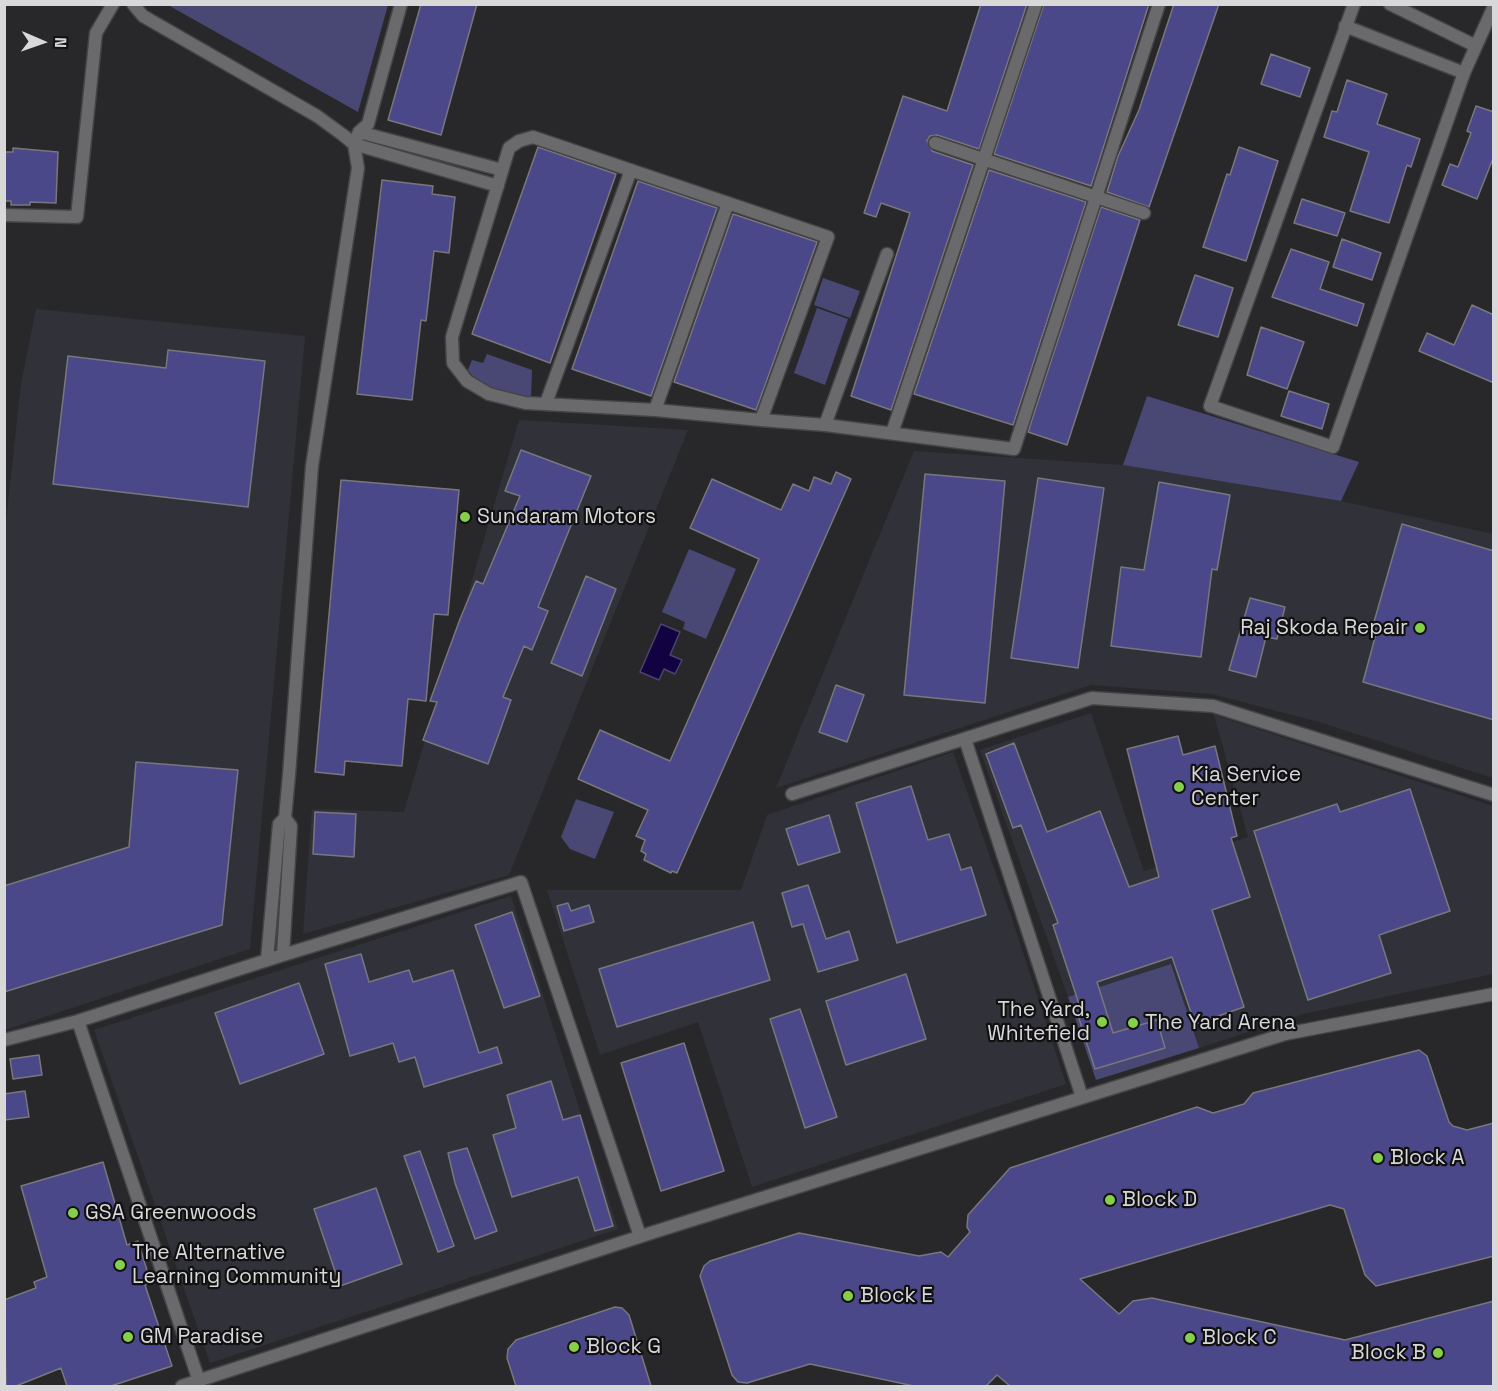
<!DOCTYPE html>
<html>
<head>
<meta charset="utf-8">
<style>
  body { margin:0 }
  #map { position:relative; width:1498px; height:1391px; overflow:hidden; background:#28282b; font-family:"Space Grotesk",sans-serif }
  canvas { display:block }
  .frame { position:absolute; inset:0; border:6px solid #d8d8da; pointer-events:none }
  .north { position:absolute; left:12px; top:12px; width:60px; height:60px; -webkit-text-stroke:4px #111112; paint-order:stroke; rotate:92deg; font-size:16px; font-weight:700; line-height:24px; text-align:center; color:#d8d8da }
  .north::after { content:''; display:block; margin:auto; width:21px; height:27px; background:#d8d8da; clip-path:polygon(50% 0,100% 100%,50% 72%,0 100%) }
</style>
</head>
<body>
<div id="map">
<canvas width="1498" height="1391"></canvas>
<div class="frame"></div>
<div class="north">N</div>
</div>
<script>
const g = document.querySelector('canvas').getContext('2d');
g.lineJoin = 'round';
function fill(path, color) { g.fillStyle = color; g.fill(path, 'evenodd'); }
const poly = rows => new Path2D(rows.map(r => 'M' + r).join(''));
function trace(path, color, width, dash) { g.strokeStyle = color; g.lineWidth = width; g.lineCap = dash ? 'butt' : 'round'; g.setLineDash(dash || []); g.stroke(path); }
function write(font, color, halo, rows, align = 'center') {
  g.font = font + ' "Space Grotesk",sans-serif'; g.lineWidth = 4.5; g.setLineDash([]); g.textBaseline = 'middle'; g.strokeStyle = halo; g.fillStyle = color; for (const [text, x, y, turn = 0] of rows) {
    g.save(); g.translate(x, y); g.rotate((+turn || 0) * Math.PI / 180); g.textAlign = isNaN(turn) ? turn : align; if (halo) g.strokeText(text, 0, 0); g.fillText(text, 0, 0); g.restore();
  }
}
const built = poly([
  [36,309,305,336,250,949,5,1030,4,540,21,384],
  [519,420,688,430,509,875,303,934,312,809,404,812],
  [914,451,1123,465,1341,501,1493,534,1493,778,1319,722,1212,694,1091,685,776,788],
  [1091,713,1144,871,1248,837,1214,715,1493,806,1493,974,1303,1014,1199,1048,1171,964,1068,997,980,750],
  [953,752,1012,919,1066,1084,752,1187,698,1022,600,1055,547,890,741,890,767,815],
  [511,896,618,1229,210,1363,94,1030]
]);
const green = poly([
  [168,5,388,5,358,112],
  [823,278,860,291,850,318,814,305],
  [817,308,848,319,825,385,794,373],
  [487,354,532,370,531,399,481,387,468,370,472,360,483,363],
  [1147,396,1359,462,1341,501,1123,465],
  [689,549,736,569,706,639,683,629,685,622,662,612],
  [576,799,614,812,595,859,570,849,561,837],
  [1171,964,1199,1048,1096,1080,1068,997]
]);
const water = poly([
  [661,624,680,632,670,655,682,660,675,674,664,669,659,680,640,672,661,624]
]);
const building = poly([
  [421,4,477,4,441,135,388,120,421,4],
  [981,4,1027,4,979,149,937,135,930,136,927,141,932,151,973,165,891,410,851,396,910,213,881,203,876,217,864,213,903,96,947,111,981,4],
  [1044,4,1149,4,1091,186,994,154,1044,4],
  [1174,4,1219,4,1149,207,1107,192,1118,156,1139,110,1174,4],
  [1271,54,1310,68,1300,97,1261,84,1271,54],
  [1347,80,1387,94,1377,124,1420,139,1411,167,1407,165,1389,223,1350,211,1369,152,1324,137,1332,111,1337,112,1347,80],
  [1476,106,1494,112,1494,156,1477,199,1442,185,1450,164,1458,167,1471,133,1467,131,1476,106],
  [538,147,616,174,550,363,472,334,538,147],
  [1239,147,1278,161,1246,261,1203,247,1227,174,1230,175,1239,147],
  [13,148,58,152,56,203,30,202,30,205,11,205,11,201,4,201,4,152,13,152,13,148],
  [989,170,1086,202,1013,425,914,394,989,170],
  [382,180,433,186,432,194,455,197,449,253,434,251,426,321,421,320,412,400,357,394,382,180],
  [638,181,717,208,651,396,572,369,638,181],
  [1302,199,1345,213,1337,236,1294,223,1302,199],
  [1101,207,1140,220,1067,445,1028,432,1101,207],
  [733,214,817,242,756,410,674,382,733,214],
  [1342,239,1381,253,1372,280,1333,267,1342,239],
  [1291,249,1329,262,1320,289,1364,304,1357,326,1272,297,1291,249],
  [1195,275,1233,288,1218,337,1178,325,1195,275],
  [1472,305,1494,315,1494,383,1419,351,1427,333,1454,345,1472,305],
  [1261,327,1304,342,1287,389,1247,375,1261,327],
  [168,350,265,361,248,507,53,484,68,356,166,368,168,350],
  [1289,391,1329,404,1322,429,1281,416,1289,391],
  [521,450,591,476,538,607,548,611,532,650,524,646,503,697,511,700,488,764,423,740,437,702,430,701,460,619,476,581,483,584,520,496,505,491,521,450],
  [836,472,851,479,677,873,672,871,671,873,644,860,646,854,641,851,645,840,636,836,648,810,578,779,600,730,670,761,759,559,690,528,712,479,781,510,793,484,809,491,814,477,831,484,836,472],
  [925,474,1005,481,985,703,904,695,925,474],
  [1038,478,1104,488,1078,668,1011,658,1038,478],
  [341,480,459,490,448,615,434,614,426,701,408,699,402,766,345,761,344,775,315,772,341,480],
  [1159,482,1230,495,1217,570,1212,569,1201,657,1111,646,1121,567,1144,570,1159,482],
  [1402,524,1494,551,1494,720,1363,682,1377,630,1372,629,1402,524],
  [586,576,616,589,582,676,551,663,586,576],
  [1250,598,1285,607,1277,639,1266,637,1256,677,1229,670,1250,598],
  [836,685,864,695,847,742,819,732,836,685],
  [1178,736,1183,755,1215,746,1237,836,1231,838,1250,897,1212,910,1244,1007,1195,1024,1172,957,1097,982,1113,1033,1157,1020,1165,1048,1095,1069,1075,1006,1079,1004,1053,925,1058,923,1021,825,1013,828,986,754,1014,743,1047,832,1100,811,1129,887,1159,877,1127,749,1178,736],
  [136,762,238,770,222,925,4,992,4,886,129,847,136,762],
  [911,786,928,840,949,834,961,870,971,867,986,915,897,943,856,803,911,786],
  [1410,789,1450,911,1379,935,1391,973,1308,1000,1254,831,1337,804,1340,812,1410,789],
  [315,812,356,814,354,857,313,854,315,812],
  [829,815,840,852,798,865,786,829,829,815],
  [808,885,826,939,849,931,858,960,818,972,803,924,792,927,782,893,808,885],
  [568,903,571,911,589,905,594,922,564,931,557,906,568,903],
  [512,912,540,996,504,1008,475,925,512,912],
  [753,922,770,980,617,1027,599,969,753,922],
  [361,954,369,982,409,970,413,982,453,970,479,1053,497,1047,502,1063,424,1087,415,1057,399,1062,393,1043,350,1056,325,964,361,954],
  [906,974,926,1039,846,1065,826,1001,906,974],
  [299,983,324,1054,240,1084,215,1013,299,983],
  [800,1009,837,1117,805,1128,770,1019,800,1009],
  [684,1043,724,1171,661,1191,621,1063,684,1043],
  [1419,1050,1427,1056,1449,1122,1453,1126,1467,1130,1494,1123,1494,1256,1376,1286,1365,1275,1344,1209,1330,1205,1080,1279,1119,1314,1133,1301,1152,1298,1345,1340,1494,1301,1494,1386,1010,1386,997,1375,986,1386,914,1386,810,1364,747,1383,738,1382,732,1375,700,1276,704,1266,710,1261,799,1233,919,1256,941,1252,948,1257,970,1232,967,1227,968,1215,1010,1168,1197,1107,1213,1113,1244,1104,1253,1093,1419,1050],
  [39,1055,42,1075,13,1079,10,1059,39,1055],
  [551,1081,563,1120,580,1115,613,1226,595,1231,578,1177,512,1197,493,1135,516,1128,507,1095,551,1081],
  [25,1091,29,1117,4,1120,4,1094,25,1091],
  [467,1148,497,1231,475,1239,455,1183,448,1153,467,1148],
  [420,1151,454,1246,438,1252,404,1156,420,1151],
  [103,1162,127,1245,138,1241,151,1283,145,1285,172,1366,111,1386,67,1386,61,1368,16,1386,6,1386,4,1300,36,1288,34,1282,47,1277,21,1186,103,1162],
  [376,1188,402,1264,340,1286,314,1209,376,1188],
  [615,1307,622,1308,629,1315,651,1386,516,1386,507,1358,508,1349,516,1340,615,1307]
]);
const minor = poly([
  [401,4,368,124,359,132,354,144,498,186],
  [1354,4,1210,406,1333,447,1464,73,1494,6],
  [1390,4,1476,46],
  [1345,26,1464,73],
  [359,132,502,170],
  [935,143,1144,213],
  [4,215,77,217,96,33,113,4],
  [546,403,631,170],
  [655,410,728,203],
  [761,420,828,237,533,137,519,141,509,148,452,337,453,363,467,381,489,394,525,403,655,410,761,420,825,425,1014,449,1159,4],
  [825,425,887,254],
  [892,433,1036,4],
  [965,739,1082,1097],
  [792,794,1092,698,1213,706,1494,795]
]);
const tertiary = poly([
  [133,4,143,16,317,116,343,135,354,144,358,168,312,466,289,775,285,818,279,824,267,960],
  [283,955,291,826,285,818],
  [78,1021,199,1381],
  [4,1040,78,1021,283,955,521,882,640,1236],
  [182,1386,654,1232,1285,1034,1494,994]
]);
const markers = [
  [465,517,6,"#86cf4b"],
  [1420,628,6,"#86cf4b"],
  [1179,787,6,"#86cf4b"],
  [1102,1022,6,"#86cf4b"],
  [1133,1023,6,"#86cf4b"],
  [1378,1158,6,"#86cf4b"],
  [1110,1200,6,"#86cf4b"],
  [73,1213,6,"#86cf4b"],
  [120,1265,6,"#86cf4b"],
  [848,1296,6,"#86cf4b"],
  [128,1337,6,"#86cf4b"],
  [1190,1338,6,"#86cf4b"],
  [574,1347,6,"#86cf4b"],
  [1438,1353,6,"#86cf4b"]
];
const poiNames = [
  ["Sundaram Motors",477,517],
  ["Raj Skoda Repair",1408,628,"right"],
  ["Kia Service",1191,775],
  ["Center",1191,799],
  ["The Yard,",1090,1010,"right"],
  ["Whitefield",1090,1034,"right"],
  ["The Yard Arena",1145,1023],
  ["Block A",1390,1158],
  ["Block D",1122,1200],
  ["GSA Greenwoods",85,1213],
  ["The Alternative",132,1253],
  ["Learning Community",132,1277],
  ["Block E",860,1296],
  ["GM Paradise",140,1337],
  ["Block C",1202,1338],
  ["Block G",586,1347],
  ["Block B",1426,1353,"right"]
];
fill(built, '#31313a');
fill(green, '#494874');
fill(water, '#130241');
trace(water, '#4e426f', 1.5);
fill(building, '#4b488a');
trace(building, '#77777c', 1.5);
trace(minor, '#444447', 15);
trace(tertiary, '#444447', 15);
trace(minor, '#6a6a6c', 12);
trace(tertiary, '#6a6a6c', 12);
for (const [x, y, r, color] of markers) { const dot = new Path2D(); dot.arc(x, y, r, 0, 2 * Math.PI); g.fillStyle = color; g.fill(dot); trace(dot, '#111112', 2); }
write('21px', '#d8d8da', '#111112', poiNames, 'left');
</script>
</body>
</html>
